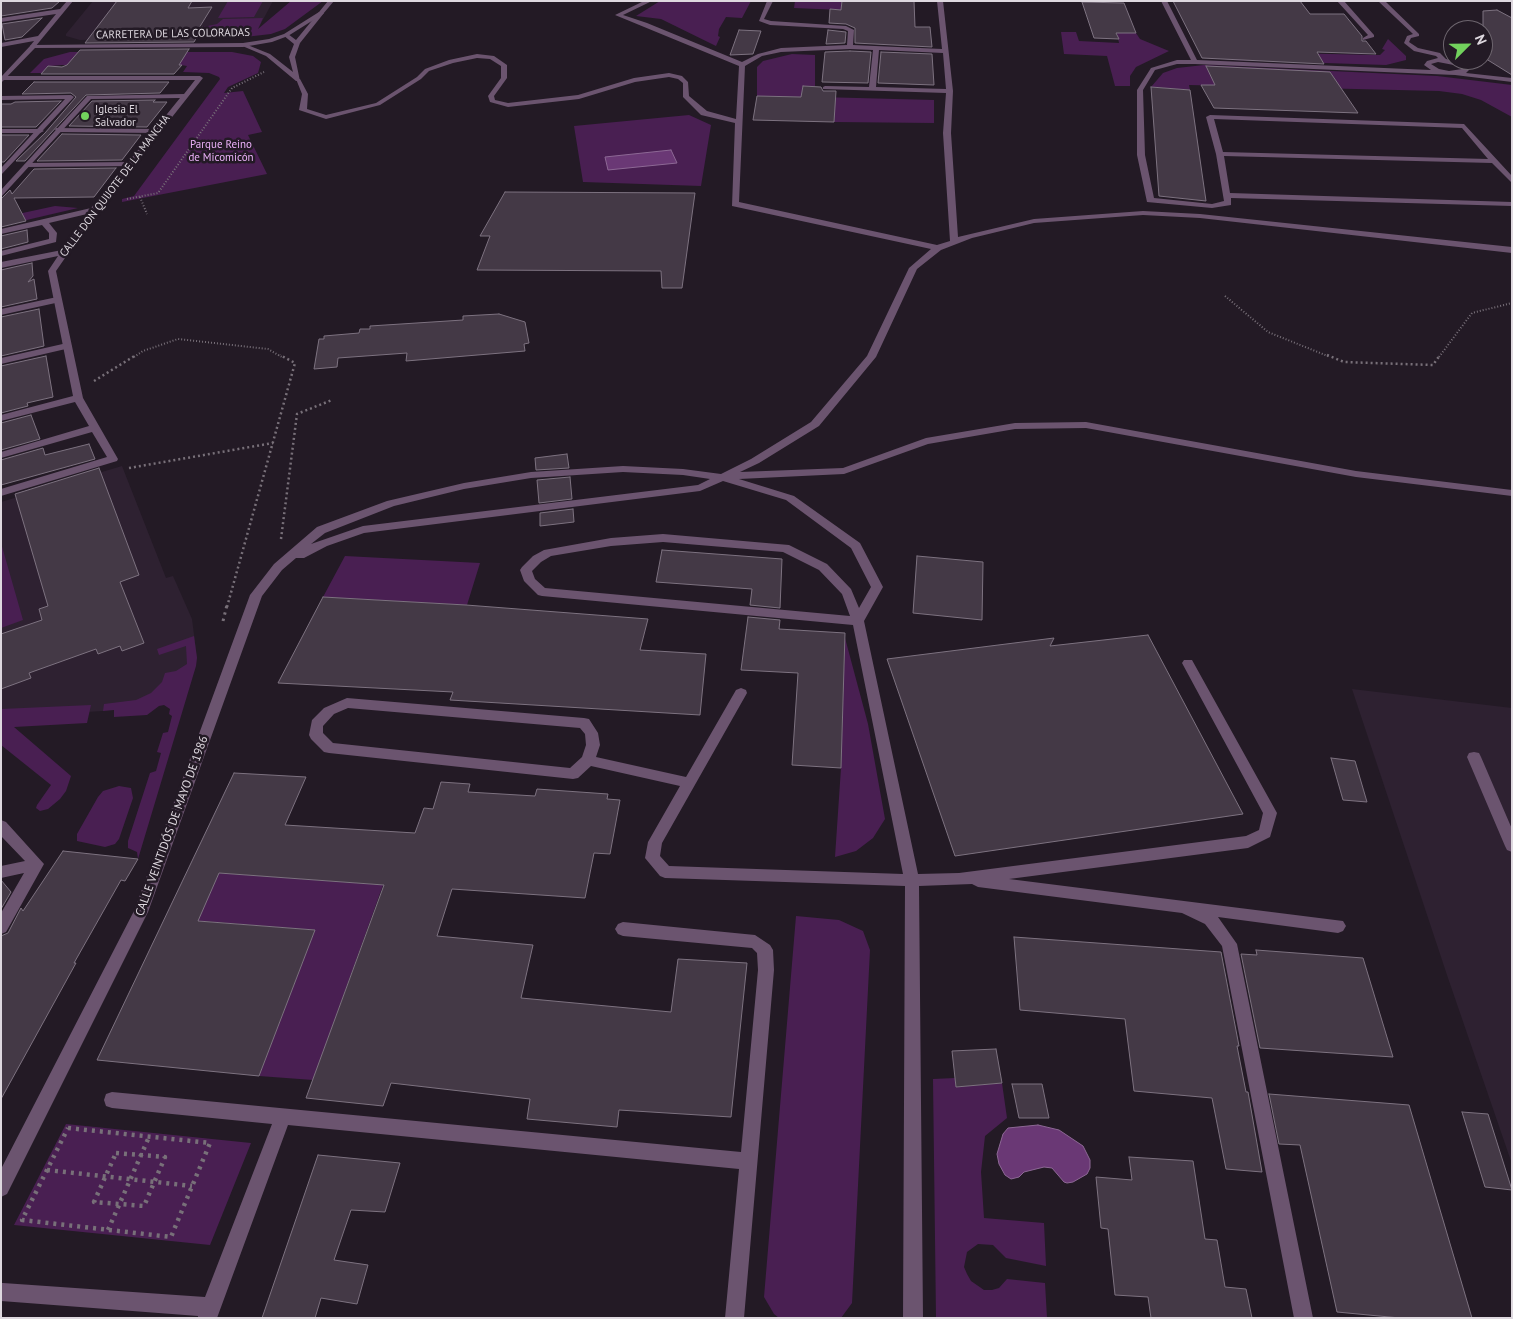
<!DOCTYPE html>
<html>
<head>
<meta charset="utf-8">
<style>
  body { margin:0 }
  #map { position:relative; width:1513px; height:1319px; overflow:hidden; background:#231a25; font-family:"PT Sans",sans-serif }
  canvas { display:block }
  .frame { position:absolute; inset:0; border:2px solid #ded8df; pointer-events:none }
  .north { position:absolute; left:1443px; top:20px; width:50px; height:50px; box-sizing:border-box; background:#231a25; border:1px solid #6e666f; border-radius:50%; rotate:67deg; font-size:14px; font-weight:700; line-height:20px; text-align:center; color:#ded8df }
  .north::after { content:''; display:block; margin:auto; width:18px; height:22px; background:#72d25d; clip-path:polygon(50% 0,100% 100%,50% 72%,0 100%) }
</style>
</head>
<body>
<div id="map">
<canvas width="1513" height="1319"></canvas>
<div class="frame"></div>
<div class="north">N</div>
</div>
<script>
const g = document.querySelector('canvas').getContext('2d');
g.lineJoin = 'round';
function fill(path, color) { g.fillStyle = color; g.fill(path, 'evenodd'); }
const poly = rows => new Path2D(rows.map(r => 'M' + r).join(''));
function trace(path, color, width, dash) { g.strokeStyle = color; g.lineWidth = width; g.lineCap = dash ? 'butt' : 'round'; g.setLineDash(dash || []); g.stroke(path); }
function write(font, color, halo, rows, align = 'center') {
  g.font = font + ' "PT Sans",sans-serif'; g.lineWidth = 5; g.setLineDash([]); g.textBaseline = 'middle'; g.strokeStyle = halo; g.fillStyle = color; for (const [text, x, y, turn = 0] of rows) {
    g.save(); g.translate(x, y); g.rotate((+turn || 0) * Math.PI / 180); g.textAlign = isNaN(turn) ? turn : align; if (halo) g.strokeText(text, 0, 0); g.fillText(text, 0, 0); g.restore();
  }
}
const built = poly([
  [93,1,273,1,257,31,129,39,80,40,66,36,66,34],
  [122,466,166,578,173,576,192,619,197,658,176,688,103,711,1,717,1,502],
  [1352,689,1512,708,1512,1164,1448,978]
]);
const green = poly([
  [228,1,263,1,254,17,218,18],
  [291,1,323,1,285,29,271,34,245,37,193,37,203,27,217,24,223,19,263,18,258,29],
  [660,1,751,1,742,18,726,17,719,29,718,36,720,37,716,46,661,19,636,16],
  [795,1,842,1,841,10,794,8],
  [1061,32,1076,32,1079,41,1119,43,1117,33,1136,33,1140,39,1169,51,1136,67,1130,76,1130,86,1115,86,1107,56,1064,54],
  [1388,39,1406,56,1406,60,1386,65,1233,60,1215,58,1198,51,1375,55,1380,55,1385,50,1382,49],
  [70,52,232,52,253,56,261,62,258,73,228,87,224,93,243,91,262,132,248,135,267,174,122,202,122,199,134,196,220,79,219,77,209,73,183,72,187,66,181,65,62,65,50,66,43,73,30,73,44,59],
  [792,54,815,55,815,86,803,86,801,97,757,96,757,67,763,61],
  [1204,65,1437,76,1512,85,1512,117,1481,100,1462,94,1439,91,1189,85,1190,90,1151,87,1163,73,1177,68],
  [819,97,934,100,934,123,834,122,835,109],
  [689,115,711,125,701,186,583,182,574,126],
  [55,206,78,208,1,226,18,214],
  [1,543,23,620,1,628],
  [345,556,480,563,467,605,323,597],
  [194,636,197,658,196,666,138,859,137,852,128,848,128,841,150,773,156,771,161,753,157,752,163,733,168,732,172,716,169,714,170,709,164,705,159,706,147,715,114,717,114,710,103,711,104,704,136,700,151,693,162,682,165,673,176,671,187,664,186,646,159,655,157,649],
  [845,638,868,724,885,819,873,838,856,851,835,857,841,768],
  [91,705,87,723,14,727,71,776,66,791,60,799,48,809,40,811,36,808,37,805,51,785,1,745,1,709],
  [119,786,131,788,133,798,119,839,115,844,105,847,77,841,77,834,98,797,103,791],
  [219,873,383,885,313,1080,259,1076,315,930,165,918,209,895],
  [796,916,839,920,863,931,870,950,852,1303,841,1318,779,1318,774,1314,764,1297],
  [955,1078,956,1087,1002,1083,1007,1118,985,1136,981,1172,984,1218,1044,1223,1046,1266,1006,1258,993,1245,978,1244,967,1252,964,1267,967,1274,971,1281,984,1290,992,1290,999,1288,1007,1279,1045,1283,1047,1318,936,1318,933,1079],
  [66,1124,251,1143,210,1245,14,1225]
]);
const water = poly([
  [671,150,677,163,608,170,605,157,671,150],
  [1038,1125,1059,1130,1083,1146,1090,1160,1090,1168,1087,1174,1073,1182,1067,1183,1064,1182,1052,1168,1044,1167,1024,1172,1019,1177,1011,1179,1005,1175,999,1164,997,1154,1003,1134,1008,1128,1038,1125]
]);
const building = poly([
  [1,1,60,1,52,8,1,16,1,1],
  [117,1,192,1,188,8,212,7,199,28,203,27,194,42,85,43,117,1],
  [842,1,914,1,915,27,930,27,932,47,855,43,855,28,846,24,829,23,830,9,841,10,842,1],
  [1173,1,1300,1,1310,14,1344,14,1362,36,1362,41,1366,41,1376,54,1317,52,1324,64,1202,58,1173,1],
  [1082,2,1124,3,1136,33,1116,33,1119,39,1094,38,1082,2],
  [1497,10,1512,18,1512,75,1483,57,1483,11,1497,10],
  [42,18,22,37,5,40,2,24,42,18],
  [739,30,761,31,753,54,730,55,739,30],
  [828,30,846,32,845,43,826,44,828,30],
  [189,49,179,65,182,65,174,74,41,74,48,66,62,67,67,65,80,50,189,49],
  [850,51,871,52,868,83,822,82,825,52,850,51],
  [881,52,932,54,934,85,878,83,881,52],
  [1206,66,1330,72,1358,113,1214,108,1201,85,1215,85,1206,66],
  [34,82,169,82,160,93,86,95,25,161,16,161,45,133,76,97,71,93,22,94,34,82],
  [803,86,821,87,823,91,836,91,834,122,753,120,757,96,801,97,803,86],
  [1151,87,1190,90,1206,201,1159,196,1151,87],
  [155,100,153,102,167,102,147,127,69,126,92,101,155,100],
  [61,101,36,127,1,127,1,104,11,104,15,102,61,101],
  [62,134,141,135,122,160,37,161,62,134],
  [1,135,29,135,4,162,1,162,1,135],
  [116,168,94,197,14,198,26,221,1,227,1,199,10,190,12,194,34,169,116,168],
  [505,192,695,193,682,288,662,288,661,271,477,270,490,236,480,236,505,192],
  [27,230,28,242,1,249,1,236,27,230],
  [32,263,33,276,28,282,34,279,37,299,1,307,1,270,32,263],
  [39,309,44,346,1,356,1,317,39,309],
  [499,314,525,322,529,343,524,344,525,351,406,361,407,353,338,358,337,367,314,369,319,339,324,339,324,336,359,333,360,329,370,329,370,326,463,320,463,316,499,314],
  [46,356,53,397,27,403,28,406,1,413,1,366,46,356],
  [31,415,40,439,1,450,1,423,31,415],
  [89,444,95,459,1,485,1,460,43,448,45,455,89,444],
  [567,454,569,468,536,470,535,458,567,454],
  [99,468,139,575,120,582,144,643,122,651,120,646,98,654,96,649,29,673,31,678,1,689,1,634,42,620,39,609,48,606,15,494,99,468],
  [570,477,572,499,539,503,537,480,570,477],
  [573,509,574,522,540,526,540,513,573,509],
  [662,550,782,559,780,608,750,605,752,589,656,582,662,550],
  [917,556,983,562,982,620,913,613,917,556],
  [323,597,466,605,648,619,640,650,706,654,700,715,450,700,453,692,278,683,323,597],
  [748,617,780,620,779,629,845,633,841,768,792,765,798,673,741,670,748,617],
  [1148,635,1243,814,955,856,887,659,1054,638,1050,646,1148,635],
  [1331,758,1355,761,1367,802,1343,800,1331,758],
  [234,773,306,777,285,825,415,833,424,808,433,809,441,782,470,784,468,792,535,796,537,789,608,794,607,799,620,800,610,854,594,853,585,898,452,889,437,936,533,945,521,998,671,1012,678,959,747,963,731,1117,619,1110,617,1127,527,1119,530,1099,391,1083,383,1106,306,1098,384,885,219,873,198,921,315,930,259,1076,97,1060,234,773],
  [63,851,138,859,125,881,121,880,74,963,76,963,1,1099,1,936,8,933,21,908,23,911,63,851],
  [1,880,11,892,1,909,1,880],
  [1014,937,1221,952,1239,1046,1237,1046,1246,1092,1248,1092,1262,1172,1226,1169,1212,1098,1134,1091,1125,1019,1020,1010,1014,937],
  [1256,950,1363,958,1393,1057,1260,1048,1241,954,1257,955,1256,950],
  [996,1049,1002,1083,956,1087,952,1051,996,1049],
  [1012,1084,1042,1084,1049,1118,1019,1118,1012,1084],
  [1269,1094,1409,1105,1472,1318,1400,1318,1337,1312,1300,1145,1279,1144,1269,1094],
  [1462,1112,1488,1114,1512,1190,1485,1187,1462,1112],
  [318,1155,400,1163,385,1212,351,1210,334,1260,368,1265,357,1304,321,1298,315,1318,262,1318,318,1155],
  [1129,1157,1193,1161,1205,1239,1217,1240,1225,1287,1246,1289,1252,1318,1151,1318,1148,1297,1115,1295,1108,1229,1101,1228,1096,1177,1132,1180,1129,1157]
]);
const pathFar3 = poly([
  [140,197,147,214],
  [127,199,158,193,232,88,264,72],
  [1225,296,1268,332,1330,357],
  [134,357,143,351,178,339,268,349,282,357],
  [1439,357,1472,313,1512,303]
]);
const pathFar2 = poly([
  [1327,355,1344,362,1433,365,1440,355],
  [94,381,136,355],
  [129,468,273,443],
  [281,539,297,414,332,400],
  [227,607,295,363,280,355]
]);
const pathFar1 = poly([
  [223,621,227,605]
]);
const path = poly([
  [68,1128,210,1143,171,1237,22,1220,68,1128],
  [116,1153,165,1157,144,1206,94,1202,116,1153],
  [47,1170,192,1186],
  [108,1230,149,1137]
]);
const service = poly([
  [319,12,324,13,300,43,295,57,300,81,296,81,266,56,240,45,245,44,270,54,293,72,289,57,294,44,283,35,288,34,296,40,319,12]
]);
const pedestrian = poly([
  [56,128,157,129,161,131,157,133,59,132,55,130,56,128],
  [1,129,40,129,44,131,40,133,1,133,1,129],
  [130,162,133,162,133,166,28,167,24,165,28,163,130,162],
  [57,297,60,298,60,302,1,315,1,309,57,297],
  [67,343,72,346,70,348,1,364,1,358,67,343]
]);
const minor = poly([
  [67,1,73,1,35,47,30,46,34,41,1,47,1,43,38,36,56,14,1,22,1,18,60,9,67,1],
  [644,1,652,1,623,15,647,23,742,62,758,54,781,48,847,45,848,31,843,29,770,25,759,21,767,1,773,1,764,19,771,21,846,26,854,30,853,45,942,49,937,1,943,1,953,91,951,133,958,237,1034,219,1143,211,1200,214,1512,247,1512,253,1200,218,1143,215,1034,223,972,238,941,250,917,269,876,357,819,426,759,463,740,472,843,468,926,438,1015,423,1086,422,1356,471,1512,490,1512,496,1356,477,1086,428,1015,429,928,444,844,474,739,479,794,496,860,543,883,587,864,621,918,874,959,873,1246,836,1259,830,1263,813,1182,663,1184,660,1192,660,1277,813,1270,837,1248,848,1009,879,1343,921,1346,926,1343,931,1338,933,1218,917,1237,944,1313,1318,1294,1318,1222,946,1205,924,1182,913,978,887,972,884,919,886,923,1318,903,1318,905,886,665,878,660,876,645,858,648,842,680,786,591,766,578,778,573,779,329,753,324,752,311,739,309,735,312,720,324,708,347,698,584,718,589,719,598,733,600,745,596,757,686,777,736,690,741,688,746,690,747,693,662,843,660,856,669,866,903,874,853,625,542,596,538,595,524,581,520,570,522,567,533,556,544,550,611,538,663,534,789,545,827,564,851,589,859,608,871,587,851,548,786,500,723,481,700,491,364,533,327,546,304,558,296,558,282,570,262,596,148,912,7,1194,1,1197,1,1169,134,911,250,595,274,564,317,527,387,501,464,483,531,472,623,466,683,469,721,474,751,459,811,422,867,356,909,268,931,249,732,206,735,123,701,115,683,97,683,83,678,79,669,77,635,82,579,99,508,107,490,102,488,96,501,78,501,66,490,59,477,58,453,63,429,71,421,79,380,105,326,119,299,110,302,94,296,79,300,79,308,94,307,109,326,115,376,103,417,77,425,69,449,60,477,54,494,56,507,65,507,78,494,96,495,100,508,103,578,95,634,78,669,73,682,76,688,82,689,96,707,111,736,119,739,66,615,15,644,1],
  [850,49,873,50,869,87,825,86,823,87,823,89,946,93,943,133,950,241,937,245,739,202,745,66,762,56,781,52,850,49],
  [879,50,943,53,946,89,876,87,879,50],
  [623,472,683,475,710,479,698,485,363,526,311,544,325,533,394,506,464,489,531,478,623,472],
  [663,542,783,552,819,570,842,594,850,616,545,588,535,579,532,571,541,562,551,556,611,546,663,542],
  [348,708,580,728,585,734,586,745,582,757,570,768,333,743,323,733,323,726,334,714,348,708],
  [1161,1,1167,1,1197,60,1431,70,1424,65,1427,61,1438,58,1436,56,1414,51,1404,43,1407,36,1413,34,1378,1,1385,1,1419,34,1419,36,1411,38,1409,42,1418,48,1440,53,1446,59,1463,63,1469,70,1466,73,1512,78,1512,82,1455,75,1195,64,1177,64,1155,70,1143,90,1145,155,1154,198,1212,204,1224,201,1216,154,1206,117,1210,115,1464,124,1512,176,1512,183,1492,163,1224,156,1230,193,1512,202,1512,206,1231,198,1231,205,1212,208,1147,202,1137,155,1137,90,1151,68,1177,60,1191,60,1161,1],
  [1438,62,1459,66,1462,69,1449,71,1439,69,1431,64,1438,62],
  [1214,119,1462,128,1488,159,1223,152,1214,119],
  [1337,1,1344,1,1374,35,1374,37,1363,40,1363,38,1368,35,1337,1],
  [1,76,200,76,203,78,97,212,56,271,83,398,118,459,117,461,1,496,1,489,107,457,92,432,1,458,1,452,89,426,75,402,1,421,1,415,73,396,48,271,58,256,1,268,1,262,62,250,87,214,49,223,57,233,56,242,1,256,1,251,49,239,49,233,42,225,1,234,1,229,91,208,180,98,91,99,1,197,1,190,87,96,184,94,195,80,1,80,1,76],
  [1,96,71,95,74,97,1,175,1,168,65,99,1,100,1,96],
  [1474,752,1479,753,1481,757,1512,829,1512,852,1507,850,1505,846,1467,757,1469,753,1474,752],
  [1,820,6,822,44,864,6,932,1,934,1,913,24,873,1,878,1,866,25,861,1,836,1,820],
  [623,922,755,935,770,945,773,950,774,970,744,1318,725,1318,739,1169,288,1125,217,1318,198,1318,198,1316,1,1301,1,1283,3,1283,205,1297,272,1124,112,1108,106,1106,104,1100,106,1094,112,1092,741,1152,758,970,757,953,752,948,623,936,618,934,615,929,618,924,623,922]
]);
const tertiary = poly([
  [328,1,334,1,323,14,288,36,272,42,243,47,35,48,1,83,1,77,31,45,243,43,269,39,284,34,319,12,328,1]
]);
const markers = [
  [85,116,5,"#72d25d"]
];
const farStreetnames = [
  ["CARRETERA DE LAS COLORADAS",173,34,-1],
  ["CALLE DON QUIJOTE DE LA MANCHA",115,186,-53]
];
const farPoinames = [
  ["Iglesia El",95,110],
  ["Salvador",95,123]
];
const farParknames = [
  ["Parque Reino",221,145],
  ["de Micomicón",221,158]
];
const streetNames = [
  ["CALLE VEINTIDÓS DE MAYO DE 1986",172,826,-70]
];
fill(built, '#2e2131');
fill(green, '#491f52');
fill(water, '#6a3875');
trace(water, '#8d6895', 1);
fill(building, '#443946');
trace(building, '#7d7280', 1);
trace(pathFar3, '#787079', 2, [1, 2]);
trace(pathFar2, '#787079', 2.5, [2, 3]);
trace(pathFar1, '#787079', 3, [2.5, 4]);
trace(path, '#787079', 4.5, [3, 5]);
fill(service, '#6b546f');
fill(pedestrian, '#6b546f');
fill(minor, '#6b546f');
fill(tertiary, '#6b546f');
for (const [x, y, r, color] of markers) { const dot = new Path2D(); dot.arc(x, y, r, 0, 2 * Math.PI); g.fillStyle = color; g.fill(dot); trace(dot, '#231a25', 2); }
write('11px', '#ded8df', '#231a25', farStreetnames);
write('11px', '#ded8df', '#231a25', farPoinames, 'left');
write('11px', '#ebb1f8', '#231a25', farParknames);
write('12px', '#ded8df', '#231a25', streetNames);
</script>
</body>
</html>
